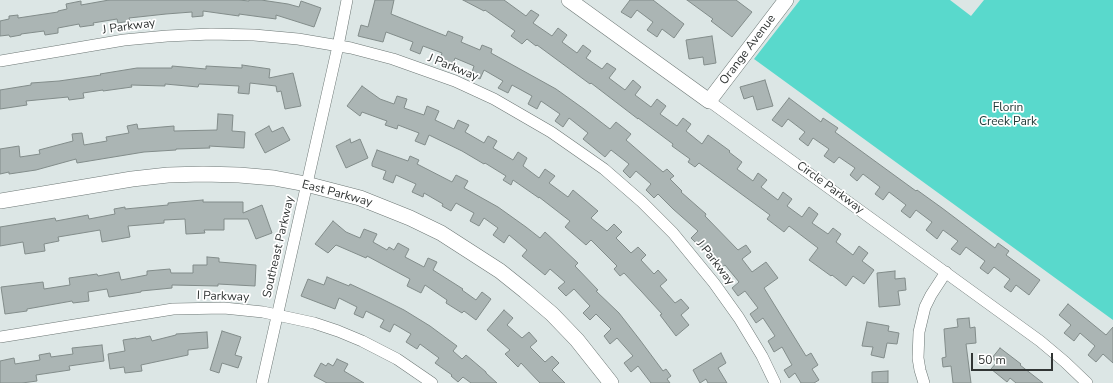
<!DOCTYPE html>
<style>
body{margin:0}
#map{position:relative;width:1113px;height:383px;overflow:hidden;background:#dce6e5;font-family:"Nunito Sans",sans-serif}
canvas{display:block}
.scale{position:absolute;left:971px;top:353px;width:82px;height:18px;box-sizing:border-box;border:2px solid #313534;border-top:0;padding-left:5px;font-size:12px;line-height:14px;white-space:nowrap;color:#313534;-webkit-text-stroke:3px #fff;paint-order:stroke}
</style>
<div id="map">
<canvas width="1113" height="383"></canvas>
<div class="scale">50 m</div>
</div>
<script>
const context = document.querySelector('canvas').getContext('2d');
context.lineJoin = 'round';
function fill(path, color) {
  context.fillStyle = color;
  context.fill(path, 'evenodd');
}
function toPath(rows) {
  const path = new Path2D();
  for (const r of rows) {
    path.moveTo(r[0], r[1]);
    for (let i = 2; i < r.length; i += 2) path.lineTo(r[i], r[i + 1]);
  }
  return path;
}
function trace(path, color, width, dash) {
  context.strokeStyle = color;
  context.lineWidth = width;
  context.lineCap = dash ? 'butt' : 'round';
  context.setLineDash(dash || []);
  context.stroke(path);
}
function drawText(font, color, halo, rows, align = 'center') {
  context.font = font + ' "Nunito Sans",sans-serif';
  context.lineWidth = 3.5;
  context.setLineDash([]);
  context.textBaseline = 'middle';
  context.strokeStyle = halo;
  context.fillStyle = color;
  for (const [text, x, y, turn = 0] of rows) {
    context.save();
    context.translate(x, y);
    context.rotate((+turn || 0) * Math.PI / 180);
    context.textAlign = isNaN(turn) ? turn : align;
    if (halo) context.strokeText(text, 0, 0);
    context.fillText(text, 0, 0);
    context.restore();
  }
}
const green = toPath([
 [800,0,950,0,971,16,984,0,1113,0,1113,320,754,59]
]);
const building = toPath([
 [109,0,239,0,249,1,249,0,261,0,288,4,299,7,301,1,321,8,314,27,276,15,276,19,239,14,239,16,203,11,203,16,192,17,192,12,166,14,129,18,130,21,118,23,117,19,93,23,94,25,80,27,79,24,58,28,58,33,45,35,44,31,21,34,21,35,10,37,9,35,0,36,0,21,9,19,9,16,18,15,18,18,58,12,58,11,67,9,66,4,81,1,81,5,109,0],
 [375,0,394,0,391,14,446,36,448,31,463,37,461,42,480,50,482,45,492,49,491,53,556,89,584,109,610,129,616,122,631,134,626,140,663,172,667,169,674,176,670,179,682,191,681,192,706,214,705,216,738,250,746,245,751,252,742,259,752,272,766,262,778,278,764,288,806,356,811,353,818,365,812,369,819,380,814,383,801,383,795,373,789,378,784,370,792,365,782,347,774,352,768,341,775,336,763,318,756,323,750,314,758,308,745,291,738,296,732,288,739,282,725,265,718,270,712,262,715,260,702,246,700,247,691,238,698,231,673,209,658,194,654,198,646,190,651,184,636,171,630,178,623,171,629,164,611,150,605,157,583,139,588,133,569,118,563,127,555,121,560,114,541,101,537,109,528,104,532,96,512,85,508,93,498,88,503,81,484,70,480,79,471,75,474,66,455,58,452,66,439,61,442,53,423,46,420,54,410,50,413,42,386,32,383,42,358,36,361,25,368,27,375,0],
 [463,0,504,0,526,16,531,10,539,15,533,23,552,36,558,28,567,35,562,42,577,53,583,45,591,51,586,58,602,69,607,63,616,69,609,78,625,90,633,80,641,87,635,95,651,107,657,99,666,106,660,114,677,126,683,118,691,124,686,131,702,144,708,135,730,151,729,152,742,162,737,169,753,181,758,173,767,180,761,187,778,200,783,192,792,199,787,206,802,217,809,207,818,214,812,223,828,234,833,228,841,234,836,242,853,255,859,246,868,253,862,261,874,270,864,284,853,276,846,286,832,275,831,276,809,260,818,248,789,226,784,232,767,219,770,215,699,163,695,167,688,162,690,159,672,146,673,144,638,118,638,119,591,83,590,84,537,45,536,46,527,39,522,44,511,36,515,31,485,10,484,11,463,0],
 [630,0,653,0,684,24,674,38,662,29,657,37,647,30,653,22,637,10,631,18,621,12,630,0],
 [687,0,736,0,752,12,732,37,711,21,713,19,687,0],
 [712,36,716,63,704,65,703,57,689,59,686,40,712,36],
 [242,65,270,69,269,78,293,73,301,106,285,109,281,91,277,92,276,86,250,83,249,94,238,93,239,86,199,84,198,87,165,84,165,86,131,85,132,87,103,91,103,90,83,93,84,98,69,100,68,97,26,101,27,105,0,109,0,90,31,85,31,83,59,81,101,75,100,74,137,68,172,68,172,66,206,69,206,66,242,68,242,65],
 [765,80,773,106,757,110,753,96,744,99,740,87,765,80],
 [362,86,380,99,394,104,397,96,407,99,404,108,424,115,427,106,439,111,435,120,454,129,458,120,469,125,465,132,484,143,488,136,497,141,493,148,513,160,518,152,527,158,523,166,539,178,545,169,555,176,549,183,568,197,573,190,598,211,591,218,607,231,614,224,622,232,616,238,631,253,638,247,646,255,641,260,654,274,658,270,667,280,660,286,675,303,681,299,689,308,681,315,689,325,676,336,660,315,662,314,641,291,624,273,620,276,614,269,617,266,591,240,586,245,565,227,570,221,539,197,539,198,513,180,511,185,503,180,506,176,485,163,484,164,462,151,429,135,425,145,415,141,419,133,398,125,397,129,385,125,387,121,362,112,360,116,347,106,362,86],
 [789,98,821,122,823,118,838,128,835,132,916,191,917,190,942,208,995,248,998,243,1009,251,1006,255,1040,280,1029,295,1016,285,1011,292,1004,287,1010,279,994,267,988,274,980,268,985,261,966,247,960,255,951,249,958,241,943,230,937,239,926,230,932,222,916,210,910,218,901,211,906,205,889,192,883,200,875,194,880,187,863,174,857,181,850,175,855,168,839,157,834,163,824,156,829,149,813,138,808,146,799,139,805,132,788,119,782,127,772,120,789,98],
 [218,114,233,115,232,131,245,132,244,148,209,146,210,148,176,149,176,150,144,152,77,163,76,159,36,170,9,174,9,172,0,174,0,149,19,146,20,157,40,154,39,150,73,141,72,134,82,133,84,145,107,141,106,137,129,133,127,126,137,124,138,129,174,126,174,131,217,130,218,114],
 [269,126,272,132,283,127,290,140,265,153,255,134,269,126],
 [350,139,351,143,360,139,368,158,346,168,336,146,350,139],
 [377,150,408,161,410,156,419,160,417,164,452,182,456,175,468,181,464,188,498,207,526,227,540,238,545,232,578,263,575,266,598,290,596,291,619,313,640,340,663,371,666,369,671,376,667,379,670,383,651,383,638,366,631,372,624,363,633,356,617,338,610,344,604,336,611,329,596,314,590,320,583,313,590,306,574,289,566,296,558,288,565,282,550,269,545,275,522,256,527,250,509,235,504,243,493,235,498,228,484,218,479,226,470,221,474,213,456,203,451,211,442,206,443,204,424,193,423,197,412,192,416,184,396,175,393,183,383,179,386,171,372,166,372,163,377,150],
 [203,200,203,202,243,202,243,213,262,205,272,233,256,239,248,219,224,219,224,230,204,230,205,233,186,234,185,219,164,220,164,223,128,226,130,237,102,242,100,230,58,237,59,241,44,244,45,251,25,254,23,242,0,246,0,227,55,218,56,221,88,215,89,219,115,214,114,209,125,207,125,209,168,205,168,203,203,200],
 [333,221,346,232,360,238,364,229,377,234,373,242,387,250,389,247,394,250,398,243,409,249,405,257,424,267,428,258,437,262,433,270,463,289,462,290,476,300,482,292,491,299,476,320,464,311,462,313,446,303,447,300,425,285,421,293,407,286,410,279,367,256,366,258,336,245,328,253,315,244,333,221],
 [207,257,219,258,219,262,256,265,255,286,218,284,218,286,172,285,172,288,141,291,141,292,109,297,107,289,88,292,89,301,73,303,72,301,27,309,27,311,5,314,1,287,43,282,44,289,70,285,69,278,97,274,98,276,119,272,121,280,147,275,147,271,170,269,171,273,193,273,193,265,207,265,207,257],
 [895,271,895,279,905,278,906,290,898,291,900,305,879,307,877,273,895,271],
 [327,277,349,286,350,284,380,298,404,310,430,326,457,346,453,351,462,359,466,355,486,372,486,373,497,383,471,383,463,377,458,382,451,376,452,375,435,363,439,358,420,344,417,349,406,342,411,334,394,324,390,332,380,327,384,320,366,311,363,318,354,314,357,307,339,298,335,309,301,296,308,279,324,285,327,277],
 [1068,304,1106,335,1113,327,1113,363,1103,354,1096,362,1088,355,1095,346,1080,333,1074,341,1064,333,1071,325,1059,315,1068,304],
 [504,310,513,318,507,325,522,338,529,332,537,341,530,347,545,362,552,356,559,363,552,370,565,383,540,383,521,363,518,367,505,354,510,350,487,330,504,310],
 [969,318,970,328,975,327,976,343,966,344,971,383,953,383,951,366,943,367,942,358,946,357,944,329,958,327,957,319,969,318],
 [867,322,889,326,888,331,899,333,897,344,887,343,884,358,871,355,873,347,862,346,867,322],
 [222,331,241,337,235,355,242,357,238,368,222,363,219,373,210,370,222,331],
 [207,332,208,348,188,350,188,355,141,365,142,371,125,373,124,367,110,369,108,354,125,351,123,340,136,338,136,339,150,336,152,341,176,335,176,334,207,332],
 [102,345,104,361,69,366,70,370,36,375,37,381,22,383,0,383,0,361,14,358,15,364,40,360,39,355,50,353,51,357,73,354,72,348,102,345],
 [1000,348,1021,364,1020,365,1043,383,1016,383,1010,378,1007,382,991,369,997,362,992,358,1000,348],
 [721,353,726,363,718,368,727,383,708,383,706,379,700,383,693,370,721,353],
 [337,359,348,364,344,371,364,383,327,383,314,376,321,363,326,366,328,363,333,366,337,359],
 [888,371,888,383,872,383,872,372,888,371]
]);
const street = toPath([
 [0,61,124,40,167,36,211,34,254,35,298,39,351,48,393,59,455,81,494,99,551,132,604,169,642,202,673,233,714,283,739,318,762,356,775,383],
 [709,101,1040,341,1065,362,1087,383],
 [0,337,173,309,224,308,263,312,314,323,338,331,362,341,397,359,432,383],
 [262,383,338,46,347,0],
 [924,383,920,370,918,358,919,332,925,307,931,295,946,272]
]);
const secondary = toPath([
 [569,0,709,101,786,0],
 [0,201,132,179,168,175,203,174,239,175,274,178,306,184,360,198,410,218,441,233,500,271,525,291,552,314,577,340,611,383]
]);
const streetNames = [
 ["J Parkway",129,27,-8],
 ["Orange Avenue",748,50,-53],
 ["J Parkway",453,68,22],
 ["Circle Parkway",830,188,36],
 ["East Parkway",337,194,15],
 ["Southeast Parkway",279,247,-77],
 ["J Parkway",715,263,52],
 ["I Parkway",223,297,2]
];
const parkNames = [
 ["Florin",1008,108],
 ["Creek Park",1008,122]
];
fill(green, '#59d9cc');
fill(building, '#abb5b4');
trace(building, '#828c8a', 1);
trace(street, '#6d7775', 12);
trace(secondary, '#6d7775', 16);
trace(street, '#fff', 11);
trace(secondary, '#fff', 15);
drawText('12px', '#313534', '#fff', streetNames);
drawText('12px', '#213a37', '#fff', parkNames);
</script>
